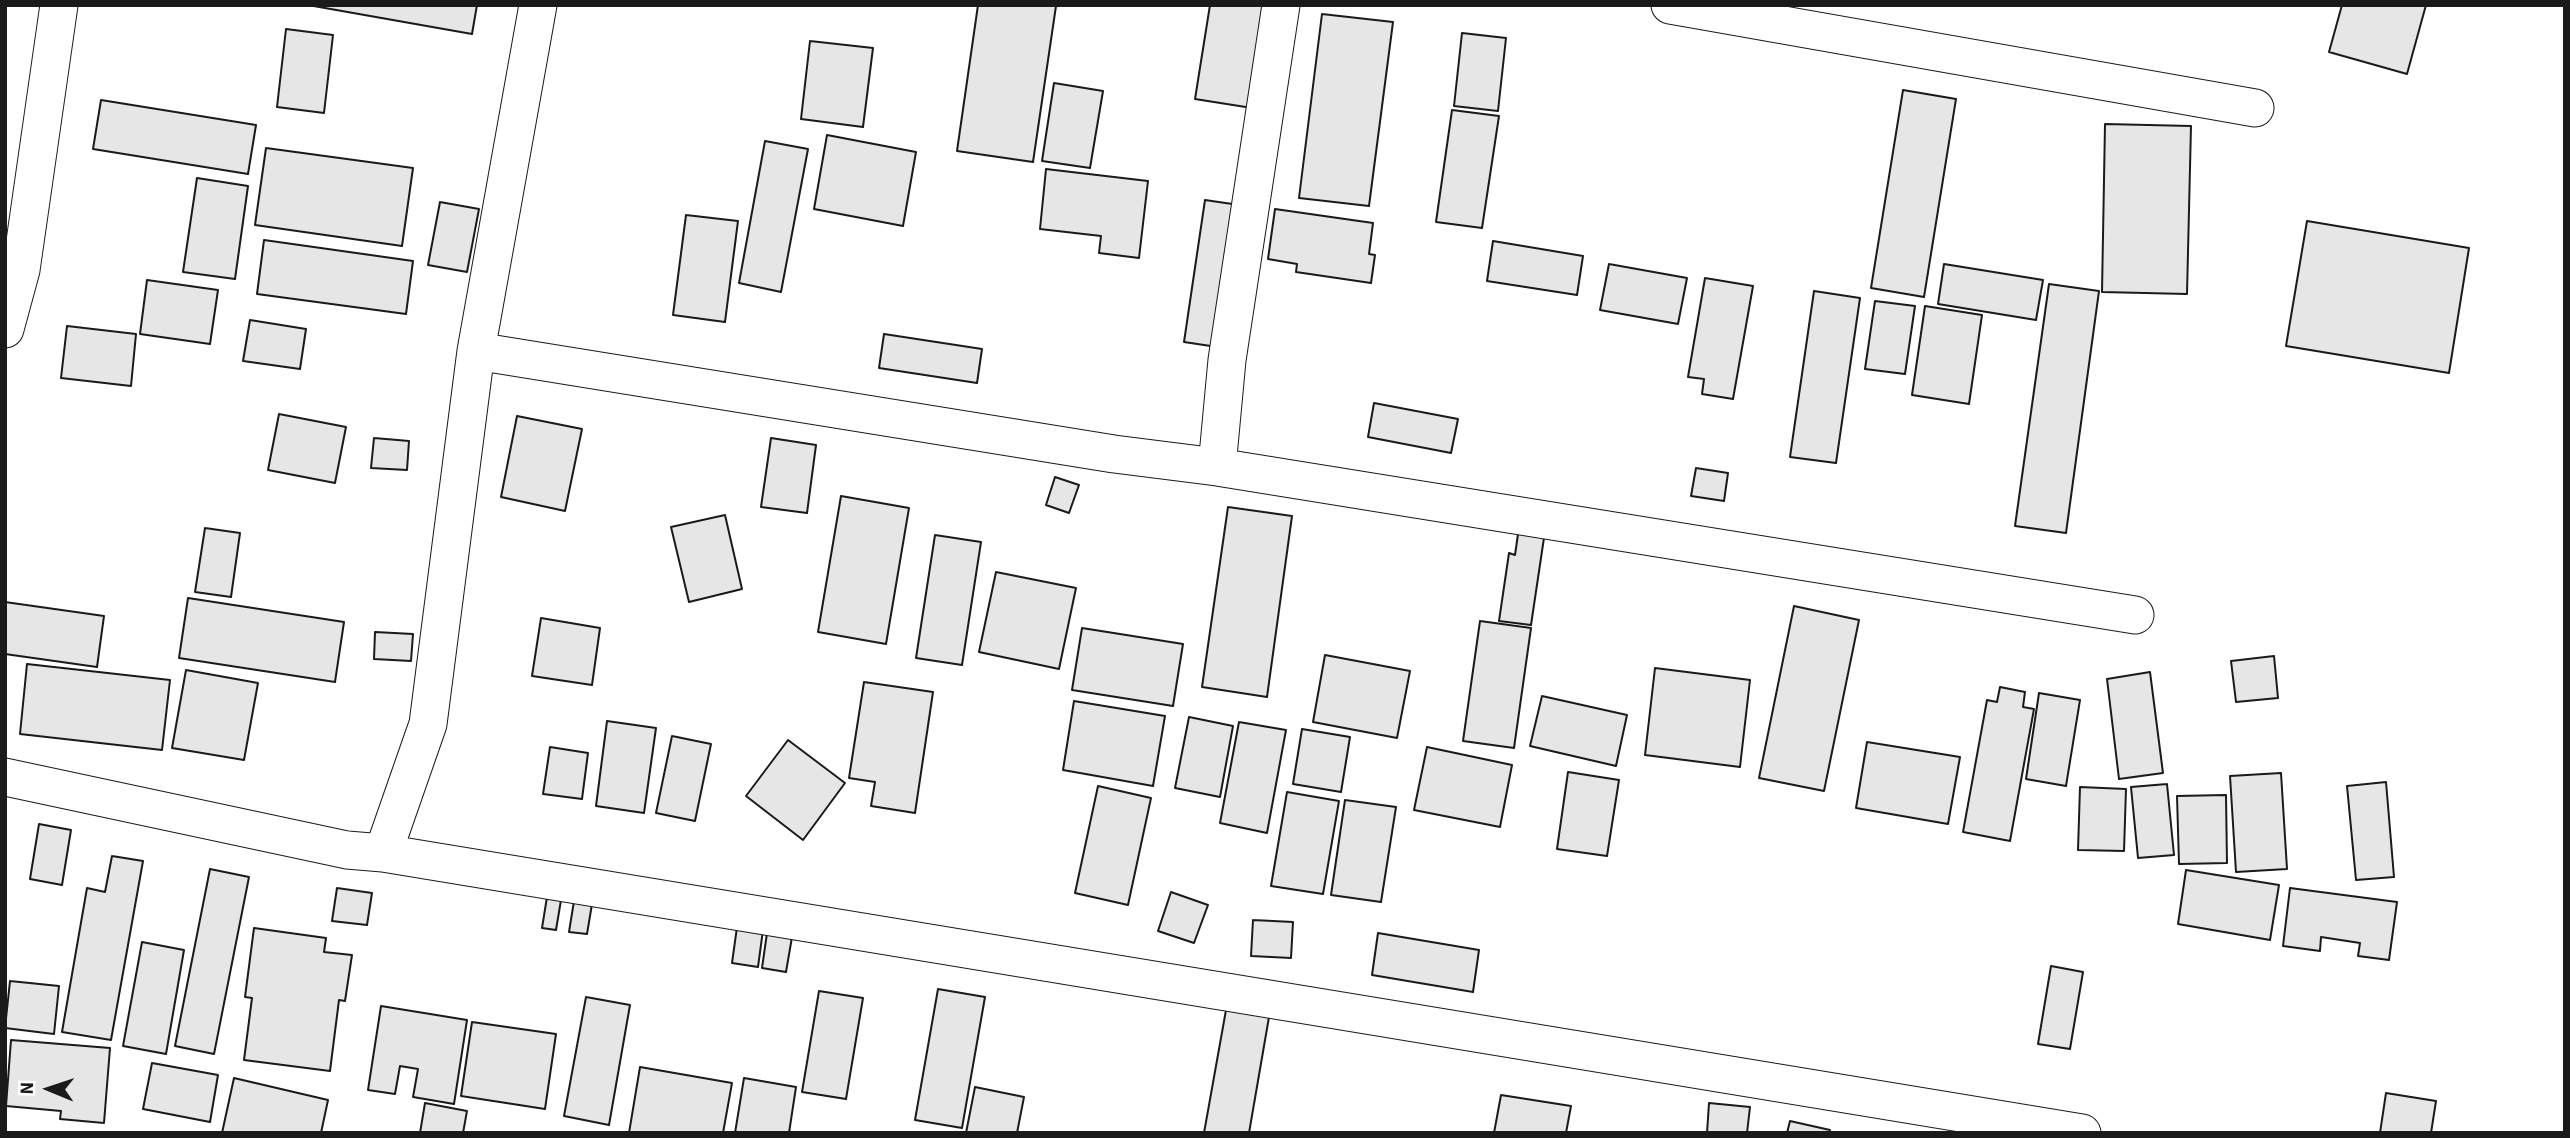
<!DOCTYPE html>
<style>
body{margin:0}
#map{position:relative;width:2570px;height:1138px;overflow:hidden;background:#fff;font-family:"Source Sans 3",sans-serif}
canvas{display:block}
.frame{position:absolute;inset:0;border:7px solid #1a1a1a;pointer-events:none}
.north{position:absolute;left:14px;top:1054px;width:70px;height:70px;-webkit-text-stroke:5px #fff;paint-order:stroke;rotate:272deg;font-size:19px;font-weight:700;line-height:28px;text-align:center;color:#1a1a1a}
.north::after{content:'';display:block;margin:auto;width:24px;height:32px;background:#1a1a1a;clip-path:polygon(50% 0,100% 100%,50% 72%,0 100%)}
</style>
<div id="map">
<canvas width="2570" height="1138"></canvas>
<div class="frame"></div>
<div class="north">N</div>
</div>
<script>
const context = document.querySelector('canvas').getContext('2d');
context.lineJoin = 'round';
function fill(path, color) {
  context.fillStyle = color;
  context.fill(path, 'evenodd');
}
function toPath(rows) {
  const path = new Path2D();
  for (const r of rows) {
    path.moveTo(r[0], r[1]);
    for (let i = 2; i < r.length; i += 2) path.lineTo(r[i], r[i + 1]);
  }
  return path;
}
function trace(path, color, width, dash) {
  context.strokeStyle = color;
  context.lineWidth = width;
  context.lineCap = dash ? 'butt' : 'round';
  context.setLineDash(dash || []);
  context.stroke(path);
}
const building = toPath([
 [308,5,477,5,472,34,308,5],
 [978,5,1056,6,1033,162,957,151,978,5],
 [1210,5,1269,5,1252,108,1195,99,1210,5],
 [2342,5,2426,5,2407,74,2329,52,2342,5],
 [1322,14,1393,22,1369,206,1299,198,1322,14],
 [286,29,333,35,324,113,277,107,286,29],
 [1462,33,1506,38,1498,111,1454,106,1462,33],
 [810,41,873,48,863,127,801,119,810,41],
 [1054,83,1103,91,1090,168,1042,161,1054,83],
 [1903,90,1956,99,1924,297,1871,288,1903,90],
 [101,100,256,125,248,174,93,149,101,100],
 [1452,110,1499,116,1482,228,1436,222,1452,110],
 [2105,124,2191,126,2187,294,2102,292,2105,124],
 [827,135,916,152,903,226,814,209,827,135],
 [765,141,808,149,781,292,739,283,765,141],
 [266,148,413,168,402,246,255,225,266,148],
 [1046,169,1148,181,1139,258,1099,253,1101,236,1040,229,1046,169],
 [197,178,248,186,235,279,183,272,197,178],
 [1205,200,1246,206,1224,348,1184,342,1205,200],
 [440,202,479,209,467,272,428,265,440,202],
 [1275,209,1373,223,1369,254,1375,255,1371,283,1296,272,1297,264,1268,259,1275,209],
 [686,215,738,221,725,322,673,315,686,215],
 [2307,221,2469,248,2449,373,2286,346,2307,221],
 [264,240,413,261,406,314,257,294,264,240],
 [1493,241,1583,256,1577,295,1487,281,1493,241],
 [1609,264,1687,278,1678,324,1600,310,1609,264],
 [1944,264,2043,280,2036,320,1938,304,1944,264],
 [1705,278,1753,286,1733,399,1702,394,1704,379,1688,377,1705,278],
 [147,280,218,290,210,344,140,334,147,280],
 [2049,284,2099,291,2066,533,2015,526,2049,284],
 [1814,291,1860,298,1836,463,1790,457,1814,291],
 [1875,301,1915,306,1905,374,1865,369,1875,301],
 [1925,306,1982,315,1969,404,1912,395,1925,306],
 [250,320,306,329,300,369,243,361,250,320],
 [67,326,136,334,131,386,61,378,67,326],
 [884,334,982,349,977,383,879,368,884,334],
 [1374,403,1458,419,1451,453,1368,437,1374,403],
 [279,414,346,427,335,483,268,470,279,414],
 [517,416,582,429,565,511,501,497,517,416],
 [374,438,409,441,407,470,371,468,374,438],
 [771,438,816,445,807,513,761,507,771,438],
 [1696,468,1728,473,1724,501,1691,496,1696,468],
 [1055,477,1079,485,1069,513,1046,505,1055,477],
 [841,496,909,508,886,644,818,632,841,496],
 [1228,507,1292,516,1267,697,1202,687,1228,507],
 [725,515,742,589,689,602,671,527,725,515],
 [1519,527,1545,531,1531,625,1499,621,1509,553,1515,555,1519,527],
 [205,528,240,533,231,597,195,592,205,528],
 [935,535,981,542,962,665,916,658,935,535],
 [996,572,1076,588,1059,669,979,652,996,572],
 [188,598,344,622,335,682,179,658,188,598],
 [5,602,104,616,97,667,5,654,5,602],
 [1794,606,1859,620,1824,791,1759,778,1794,606],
 [541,618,600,628,592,685,532,676,541,618],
 [1480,621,1531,628,1514,748,1463,741,1480,621],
 [1082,628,1183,644,1173,706,1072,690,1082,628],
 [375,632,413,634,411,661,374,659,375,632],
 [1325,655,1410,671,1397,738,1313,722,1325,655],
 [2274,656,2278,698,2236,702,2231,661,2274,656],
 [27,664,170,680,162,750,20,734,27,664],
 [1655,668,1750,680,1740,767,1645,755,1655,668],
 [186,670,258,683,244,760,172,748,186,670],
 [2150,672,2163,773,2119,779,2107,679,2150,672],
 [864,682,933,692,915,813,871,806,875,782,849,778,864,682],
 [2000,687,2025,692,2023,707,2034,709,2010,841,1963,832,1987,700,1997,702,2000,687],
 [2039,693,2080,700,2066,786,2026,779,2039,693],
 [1542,696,1627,715,1616,766,1530,746,1542,696],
 [1074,701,1165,716,1153,786,1063,770,1074,701],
 [1189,717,1233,726,1220,797,1175,788,1189,717],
 [607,721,656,728,644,813,596,806,607,721],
 [1239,722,1286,730,1267,833,1220,823,1239,722],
 [1302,729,1350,737,1341,792,1293,784,1302,729],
 [672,736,711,744,695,821,656,813,672,736],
 [788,740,845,783,803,840,746,796,788,740],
 [1867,742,1960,757,1948,824,1856,808,1867,742],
 [550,747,588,753,582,799,543,794,550,747],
 [1427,747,1512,765,1500,827,1414,810,1427,747],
 [1568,772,1619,780,1607,856,1557,849,1568,772],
 [2281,773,2287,869,2236,872,2230,776,2281,773],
 [2386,782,2394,877,2356,880,2347,786,2386,782],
 [2167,784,2174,855,2138,858,2131,787,2167,784],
 [1098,786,1151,798,1128,905,1075,893,1098,786],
 [2080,787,2126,789,2124,851,2078,850,2080,787],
 [1287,792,1339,801,1323,894,1271,886,1287,792],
 [2226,795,2227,863,2179,864,2177,796,2226,795],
 [1345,800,1396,807,1381,902,1331,895,1345,800],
 [39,824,71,830,62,885,30,879,39,824],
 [112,856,143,861,111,1040,62,1032,87,888,105,892,112,856],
 [210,869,249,877,214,1054,175,1046,210,869],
 [2186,870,2279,885,2270,940,2178,924,2186,870],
 [337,888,372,893,367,925,332,921,337,888],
 [2290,888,2397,902,2389,960,2358,956,2360,943,2321,937,2320,951,2283,946,2290,888],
 [1171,892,1208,905,1194,943,1158,931,1171,892],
 [547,897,561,900,556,930,542,928,547,897],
 [574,901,592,904,587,934,569,932,574,901],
 [1253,920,1293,922,1291,958,1251,956,1253,920],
 [737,927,763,930,758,967,732,963,737,927],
 [254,928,326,938,324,952,352,955,345,1001,339,1000,330,1071,244,1060,252,998,245,997,254,928],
 [767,933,792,937,786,972,762,968,767,933],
 [1378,933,1479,950,1473,992,1372,975,1378,933],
 [142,942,184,950,166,1054,123,1046,142,942],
 [2051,966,2083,972,2070,1049,2038,1044,2051,966],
 [10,981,59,986,54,1034,5,1028,10,981],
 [938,989,985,997,962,1128,915,1120,938,989],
 [819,991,863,998,846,1099,802,1092,819,991],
 [586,997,630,1005,609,1125,564,1116,586,997],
 [381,1006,467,1020,454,1104,413,1097,418,1069,400,1066,395,1094,368,1090,381,1006],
 [1226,1010,1269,1017,1249,1133,1204,1133,1226,1010],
 [472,1022,556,1034,545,1109,461,1096,472,1022],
 [11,1040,110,1048,104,1123,60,1119,61,1111,6,1106,11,1040],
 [152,1063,218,1075,210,1122,143,1109,152,1063],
 [640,1067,732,1083,723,1133,629,1133,640,1067],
 [234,1078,328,1100,321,1133,222,1133,234,1078],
 [744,1078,796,1087,789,1133,735,1133,744,1078],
 [975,1087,1024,1097,1017,1133,966,1133,975,1087],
 [2386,1093,2436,1101,2431,1133,2380,1133,2386,1093],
 [1501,1095,1571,1106,1566,1133,1494,1133,1501,1095],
 [425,1103,467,1111,463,1133,420,1133,425,1103],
 [1709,1103,1750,1107,1747,1133,1707,1133,1709,1103],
 [1790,1121,1830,1130,1829,1133,1787,1133,1790,1121]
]);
const minor = toPath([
 [1670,5,2255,108],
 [5,329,21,270,59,5],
 [476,351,1114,454,1217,467,1227,360,1281,5],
 [1217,467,2135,615],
 [5,777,347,850,383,853,428,724,476,351,538,5],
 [383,853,2082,1133]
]);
fill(building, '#e6e6e6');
trace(building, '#1a1a1a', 2);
trace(minor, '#1a1a1a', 39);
trace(minor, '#fff', 37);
</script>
